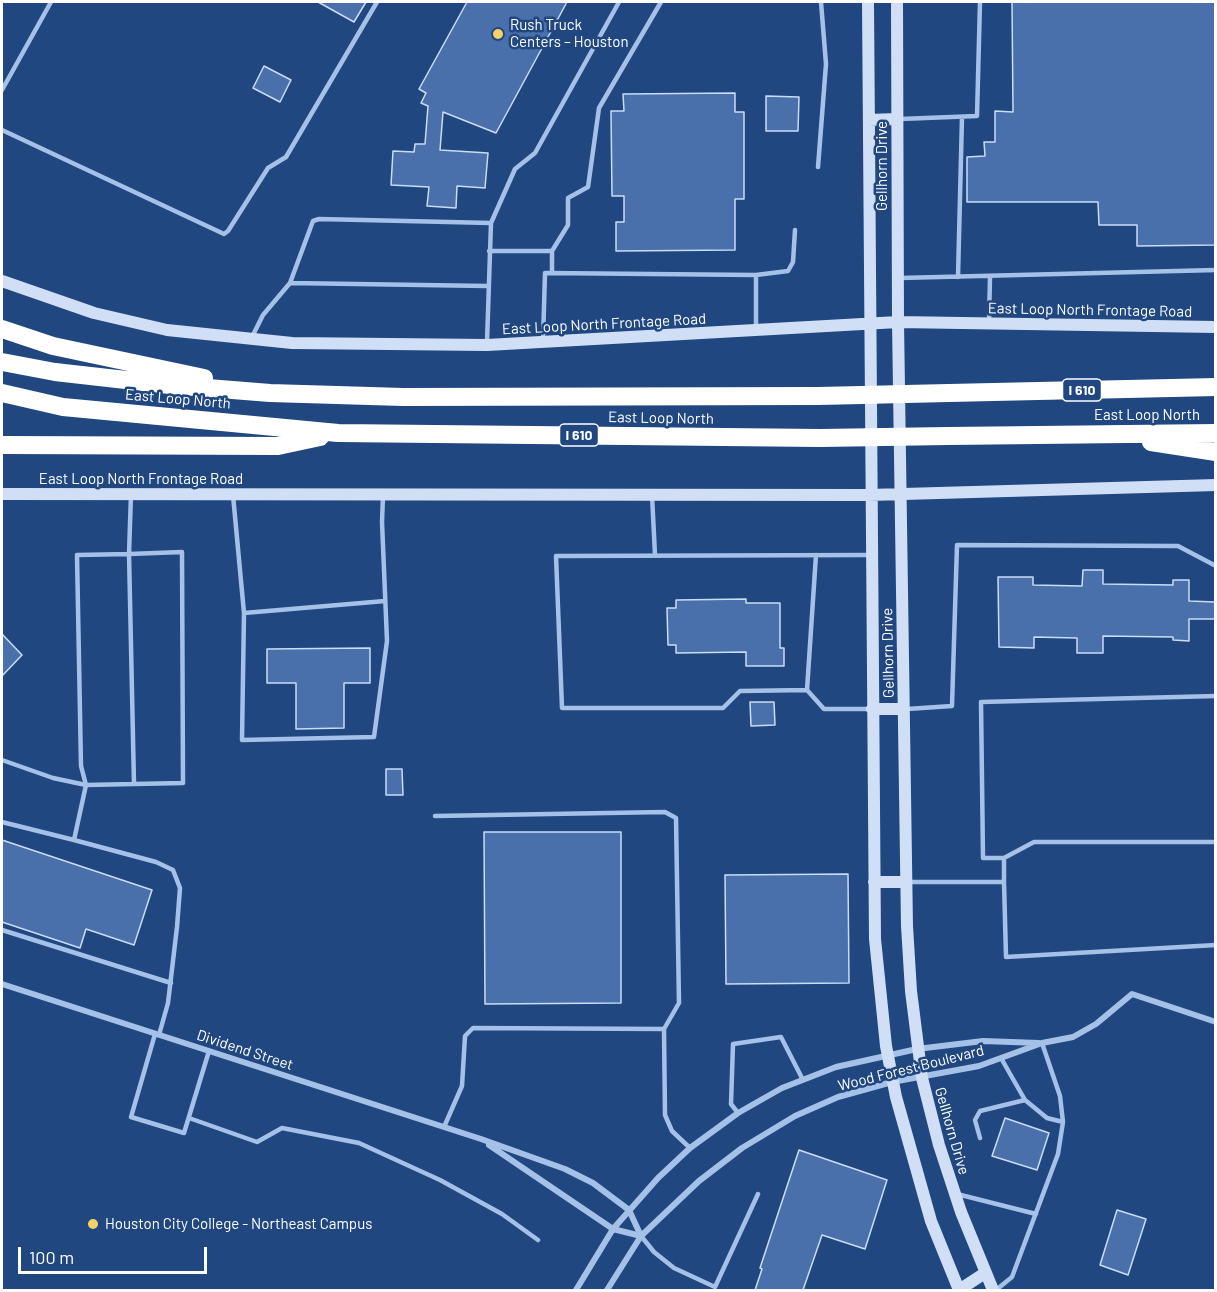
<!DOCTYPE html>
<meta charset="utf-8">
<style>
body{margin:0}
#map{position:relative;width:1217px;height:1292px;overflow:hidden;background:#214780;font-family:Barlow,sans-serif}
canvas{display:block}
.frame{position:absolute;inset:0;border:3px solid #fff;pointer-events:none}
.scale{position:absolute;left:18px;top:1247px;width:189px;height:27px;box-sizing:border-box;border:3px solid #fff;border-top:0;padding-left:8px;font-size:18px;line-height:21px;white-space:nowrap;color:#fff;-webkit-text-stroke:4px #214780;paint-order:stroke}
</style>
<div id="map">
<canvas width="1217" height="1292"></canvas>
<div class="frame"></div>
<div class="scale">100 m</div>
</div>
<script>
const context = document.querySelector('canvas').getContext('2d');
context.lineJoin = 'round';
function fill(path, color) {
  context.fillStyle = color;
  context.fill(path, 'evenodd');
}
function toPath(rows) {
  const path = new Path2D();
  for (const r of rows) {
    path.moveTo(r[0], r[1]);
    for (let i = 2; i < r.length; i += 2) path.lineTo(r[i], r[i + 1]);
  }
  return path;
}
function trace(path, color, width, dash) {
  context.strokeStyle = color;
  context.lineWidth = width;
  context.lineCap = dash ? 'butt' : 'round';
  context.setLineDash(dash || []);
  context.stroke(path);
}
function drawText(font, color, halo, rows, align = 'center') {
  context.font = font + ' Barlow,sans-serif';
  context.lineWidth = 5;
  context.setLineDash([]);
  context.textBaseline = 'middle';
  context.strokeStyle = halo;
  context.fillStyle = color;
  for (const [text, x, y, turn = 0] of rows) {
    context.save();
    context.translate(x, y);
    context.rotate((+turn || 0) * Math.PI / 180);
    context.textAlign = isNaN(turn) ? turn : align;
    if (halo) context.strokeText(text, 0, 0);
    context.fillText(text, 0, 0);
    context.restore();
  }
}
const building = toPath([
 [318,2,366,2,354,22,318,2],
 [467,2,567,2,496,133,443,112,440,150,488,153,485,188,457,186,456,208,427,206,429,187,391,185,393,151,414,152,415,144,425,144,428,106,421,103,426,93,419,89,467,2],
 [1012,2,1215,2,1215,245,1137,246,1137,225,1099,225,1098,202,967,202,967,157,985,156,984,142,995,142,995,111,1013,112,1012,2],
 [264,66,291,80,280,102,253,88,264,66],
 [735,93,735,112,744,112,744,199,735,199,735,250,616,251,616,222,624,222,624,196,612,196,611,111,624,111,623,94,735,93],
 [766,96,799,97,798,131,766,131,766,96],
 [1083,570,1103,570,1103,584,1173,585,1173,580,1189,580,1189,601,1215,602,1215,619,1189,619,1189,641,1173,640,1173,637,1103,636,1103,653,1077,653,1077,638,1034,637,1034,648,999,647,998,577,1033,577,1033,585,1082,586,1083,570],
 [746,599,746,603,780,603,780,648,784,648,784,666,746,666,746,652,676,653,676,645,668,645,667,608,676,608,676,600,746,599],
 [2,634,22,655,2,676,2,634],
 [370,648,370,683,344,683,344,728,296,729,296,683,267,683,267,649,370,648],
 [750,702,774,702,775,725,751,726,750,702],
 [386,769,402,769,403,795,386,795,386,769],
 [484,832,621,832,621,1003,485,1004,484,832],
 [2,840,152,890,134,945,86,929,80,948,2,922,2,840],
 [848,874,849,983,726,984,725,875,848,874],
 [1005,1118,1049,1133,1037,1170,992,1156,1005,1118],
 [799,1150,887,1180,865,1249,822,1235,803,1290,755,1290,762,1269,760,1268,799,1150],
 [1117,1210,1146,1219,1128,1275,1100,1265,1117,1210]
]);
const lane = toPath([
 [2,90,51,2],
 [900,119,977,116,980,2],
 [2,130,224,234,228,231,268,168,286,157,377,2],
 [818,167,826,64,821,2],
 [489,251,552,251,552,273],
 [552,251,568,225,568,198,588,187,599,108,661,2],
 [756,275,788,271,793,262,795,230],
 [958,277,962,117],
 [900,278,1216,270],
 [290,283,313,221,319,219,491,223],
 [989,321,990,277],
 [252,337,263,315,290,283,487,286],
 [543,341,545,273,756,275,756,329],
 [487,342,491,223,515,169,535,153,619,2],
 [131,494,129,554,182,552,183,783,134,784,86,785,81,766,77,555,129,554,134,784],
 [233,495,244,613,242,740,374,737,387,641,382,522,383,495],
 [652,495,655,555],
 [870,555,556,556,562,708,723,708,740,691,807,690,824,709,871,709],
 [244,613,385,601],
 [807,690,816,555],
 [907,709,952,706,957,545,1178,546,1216,566],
 [2,760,53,778,86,785,74,840,156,862,173,870,180,888,177,927,168,1003,159,1035],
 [435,816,665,812,676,818,679,1003,664,1029],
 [2,822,74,840],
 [1004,858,1034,842,1216,842],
 [909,882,1004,882,1006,957,1216,945],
 [1004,882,1004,858,983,858,981,702,1216,696],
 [2,930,171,983],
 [155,1034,131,1117,184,1133,209,1051],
 [1001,1058,1025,1100,1047,1118,1063,1122],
 [738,1113,731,1104,733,1044,781,1037,803,1080],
 [189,1118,257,1142,282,1128,359,1143,440,1180,502,1214,538,1240],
 [444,1127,462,1086,465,1036,473,1028,664,1029,665,1115,672,1131,690,1148],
 [980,1138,975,1120,980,1111,1025,1100],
 [957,1194,1036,1214],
 [641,1236,654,1252,674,1268,715,1287,758,1194],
 [996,1290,1012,1277,1058,1154,1063,1122,1060,1096,1042,1043]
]);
const street = toPath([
 [2,984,481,1139,565,1169,593,1183,629,1210,641,1236],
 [489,1145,613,1229,641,1236],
 [576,1290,613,1229,658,1178,690,1148,738,1113,782,1088,836,1067,917,1049,983,1041,1039,1043],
 [607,1290,641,1236,699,1181,742,1148,795,1116,838,1097,892,1082,979,1066,1042,1043,1073,1037,1096,1024,1132,994,1216,1022]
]);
const secondary = toPath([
 [868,2,875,939,886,1046,896,1097,931,1221,959,1290],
 [897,2,898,322,907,926,911,991,922,1078,939,1145,961,1212,993,1290],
 [869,120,897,119],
 [2,281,94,313,167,330,292,343,487,345,898,322,1216,327],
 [2,494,869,495,1216,485],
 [872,709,904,709],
 [874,882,906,882],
 [959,1290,985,1273]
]);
const highway = toPath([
 [2,329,53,346,204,378],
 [2,362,55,372,170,385,270,393,403,397,818,396],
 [2,393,63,407,338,433,820,438],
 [949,393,1216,387],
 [948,436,1216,433],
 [1151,442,1216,452],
 [2,445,278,446,320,437]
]);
const highwayBridge = toPath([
 [818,396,949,393],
 [820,438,948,436]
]);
const markers = [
 [498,34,6,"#f5d167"],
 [93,1224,6,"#f5d167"]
];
const shields = [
 [1082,390,39],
 [579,435,39]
];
const shieldNames = [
 ["I 610",1082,390],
 ["I 610",579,435]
];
const poiNames = [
 ["Rush Truck",510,25],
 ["Centers – Houston",510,42],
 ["Houston City College - Northeast Campus",105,1224]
];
const streetNames = [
 ["Gellhorn Drive",882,166,-90],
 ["East Loop North Frontage Road",1090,310,1],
 ["East Loop North Frontage Road",604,324,-3],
 ["East Loop North",178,399,5],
 ["East Loop North",1147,415],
 ["East Loop North",661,418,1],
 ["East Loop North Frontage Road",141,479],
 ["Gellhorn Drive",888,653,-91],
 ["Dividend Street",245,1050,18],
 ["Wood Forest Boulevard",911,1068,-14],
 ["Gellhorn Drive",952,1131,74]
];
fill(building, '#4970aa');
trace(building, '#cadcf6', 1.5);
trace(lane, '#a6c1e8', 4.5);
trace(street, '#a6c1e8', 6);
trace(secondary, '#d1dff6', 12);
trace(highway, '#fff', 18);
trace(highwayBridge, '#fff', 18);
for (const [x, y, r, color] of markers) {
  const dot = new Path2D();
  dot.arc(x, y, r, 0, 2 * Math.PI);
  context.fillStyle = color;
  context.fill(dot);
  trace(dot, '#214780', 2);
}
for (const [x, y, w] of shields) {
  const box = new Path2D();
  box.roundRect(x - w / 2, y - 11, w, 22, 4.5);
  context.fillStyle = '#214780';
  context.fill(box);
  trace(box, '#fff', 1.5);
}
drawText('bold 14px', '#fff', null, shieldNames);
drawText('15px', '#fff', '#214780', poiNames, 'left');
drawText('15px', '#fff', '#214780', streetNames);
</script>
